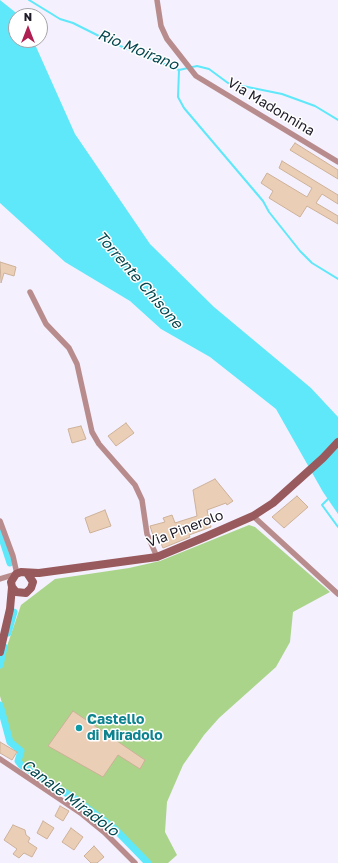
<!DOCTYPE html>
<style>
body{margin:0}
#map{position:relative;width:338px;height:863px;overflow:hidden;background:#f4f0fd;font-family:"Golos Text",sans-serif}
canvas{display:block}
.north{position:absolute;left:8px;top:8px;width:40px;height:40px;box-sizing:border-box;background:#fff;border:1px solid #a5a3a8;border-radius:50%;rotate:0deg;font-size:11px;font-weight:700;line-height:16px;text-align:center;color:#1e1a26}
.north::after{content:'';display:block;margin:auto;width:14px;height:18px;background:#af1f51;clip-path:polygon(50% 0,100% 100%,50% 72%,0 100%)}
</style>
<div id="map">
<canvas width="338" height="863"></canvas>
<div class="north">N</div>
</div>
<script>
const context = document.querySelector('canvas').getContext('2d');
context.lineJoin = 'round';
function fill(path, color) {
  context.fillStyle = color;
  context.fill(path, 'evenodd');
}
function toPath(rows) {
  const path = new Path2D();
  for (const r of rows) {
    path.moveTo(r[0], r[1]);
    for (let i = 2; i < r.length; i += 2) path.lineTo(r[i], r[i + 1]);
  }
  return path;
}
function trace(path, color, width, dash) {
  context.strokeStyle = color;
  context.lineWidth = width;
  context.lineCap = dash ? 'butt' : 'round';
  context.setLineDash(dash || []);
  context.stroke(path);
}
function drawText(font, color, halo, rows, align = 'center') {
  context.font = font + ' "Golos Text",sans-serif';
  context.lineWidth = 3;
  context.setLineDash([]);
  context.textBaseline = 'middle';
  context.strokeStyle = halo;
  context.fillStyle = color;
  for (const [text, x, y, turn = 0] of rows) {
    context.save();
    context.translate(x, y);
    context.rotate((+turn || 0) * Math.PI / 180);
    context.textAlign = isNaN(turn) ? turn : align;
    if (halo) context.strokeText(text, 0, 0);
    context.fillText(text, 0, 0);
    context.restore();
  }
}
const green = toPath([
 [249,525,255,527,330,592,293,612,290,642,276,667,219,718,204,735,183,765,167,802,165,832,177,855,168,863,146,863,111,828,20,762,10,733,0,696,0,669,6,649,21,605,55,579,129,568,160,561]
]);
const water = toPath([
 [0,0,20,16,16,16,16,40,33,40,75,134,150,244,214,307,311,388,338,417,338,514,323,492,276,409,210,357,161,329,130,301,65,262,0,203]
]);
const stream = toPath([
 [29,0,60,19,73,23,113,43,179,70,197,66,209,69,228,83,282,94,315,106,338,120],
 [179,70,178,97,184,108,263,201,269,212,300,251,312,263,338,279],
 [328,499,322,505,338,527]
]);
const canal = toPath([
 [0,532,10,563],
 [8,633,14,612],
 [0,665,4,647],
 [0,705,10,742,21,751,18,761,21,765,74,798,115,829,148,863]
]);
const building = toPath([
 [295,143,338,170,338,179,290,150,295,143],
 [282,161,338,195,338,204,322,194,316,203,338,216,338,224,307,206,300,217,269,198,273,191,261,183,267,173,307,197,312,188,279,168,282,161],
 [0,262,16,267,14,276,4,273,1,283,0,262],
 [126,423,134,433,116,446,108,436,126,423],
 [81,426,86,439,72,443,68,429,81,426],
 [215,479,233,501,227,505,226,503,207,510,211,527,189,535,190,537,163,548,158,537,154,538,150,526,165,522,163,518,172,515,175,523,197,516,193,490,215,479],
 [297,496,308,507,284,528,272,517,297,496],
 [105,510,111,526,90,533,85,518,105,510],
 [73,711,145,760,140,769,118,755,103,777,48,746,73,711],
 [0,742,17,752,12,760,0,753,0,742],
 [60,806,69,811,63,821,55,816,60,806],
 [43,821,54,828,47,839,37,833,43,821],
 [13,825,25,830,26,835,30,838,28,842,37,848,32,857,24,853,19,858,13,854,17,849,4,840,13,825],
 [71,828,83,837,74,850,62,842,71,828],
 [94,846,104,857,97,863,91,863,84,856,94,846]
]);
const street = toPath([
 [157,0,161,26,167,39,196,76,338,162],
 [30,292,46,324,69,348,77,364,92,432,99,444,135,485,142,500,147,534,157,557],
 [253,516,338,594],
 [0,521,13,556,17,574],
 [0,579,16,574],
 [0,759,82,814,104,832,135,863]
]);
const secondary = toPath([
 [27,573,33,582,31,588,26,593,16,592,12,587,11,582,16,574,21,572,39,573,157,557,205,537,253,516,273,503,323,458,338,442],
 [0,652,10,609,12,587]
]);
const markers = [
 [79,728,4,"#0f9aa8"]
];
const streetNames = [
 ["Via Madonnina",271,107,31],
 ["Via Pinerolo",185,529,-21]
];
const cultureNames = [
 ["Castello",87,720],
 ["di Miradolo",87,736]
];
const waterNames = [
 ["Rio Moirano",138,50,22],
 ["Torrente Chisone",139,280,49],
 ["Canale Miradolo",70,798,37]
];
fill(green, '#aad48a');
fill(water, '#5ee8f9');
trace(stream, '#5ee8f9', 2);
trace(canal, '#5ee8f9', 7);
fill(building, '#ebceb6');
trace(building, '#cdb199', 1);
trace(street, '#b88c8d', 5.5);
trace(secondary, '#985a5d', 8);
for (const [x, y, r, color] of markers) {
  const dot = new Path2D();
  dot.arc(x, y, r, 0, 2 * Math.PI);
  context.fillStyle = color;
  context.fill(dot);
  trace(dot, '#fff', 1.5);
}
drawText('14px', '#1e1a26', '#fff', streetNames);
drawText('bold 14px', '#0d838f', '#fff', cultureNames, 'left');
drawText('italic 15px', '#05474e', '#fff', waterNames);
</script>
